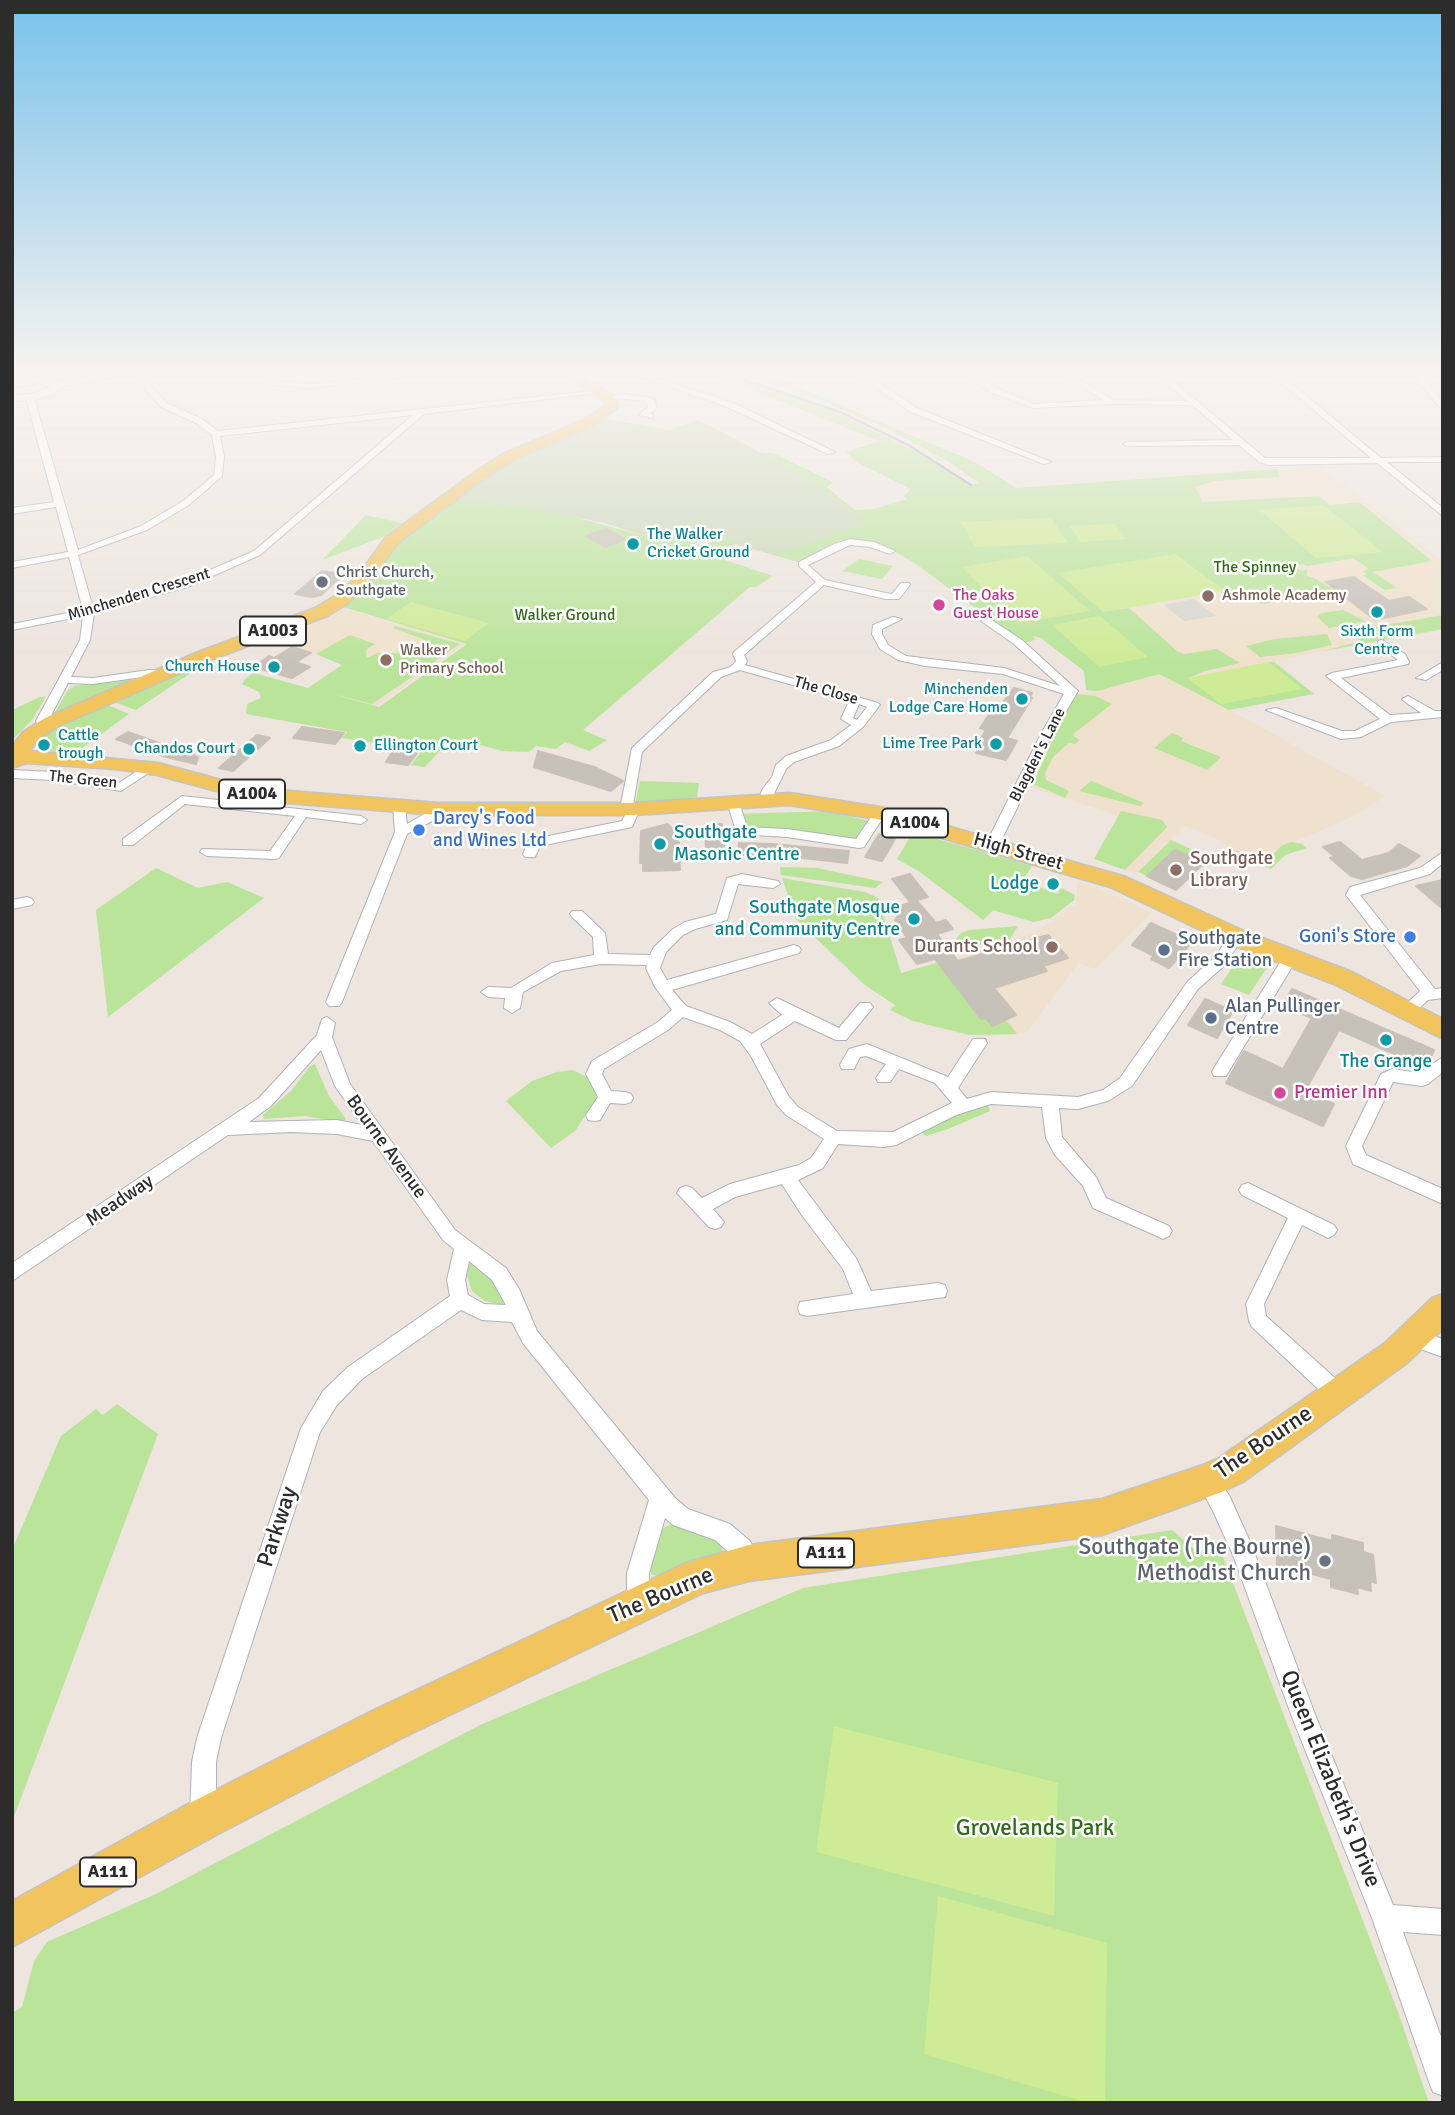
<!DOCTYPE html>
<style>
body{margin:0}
#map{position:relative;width:1455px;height:2115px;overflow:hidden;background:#ede5de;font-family:Signika,sans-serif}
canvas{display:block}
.frame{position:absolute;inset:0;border:14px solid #2c2c2c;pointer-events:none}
</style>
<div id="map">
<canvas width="1455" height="2115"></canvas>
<div class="frame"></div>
</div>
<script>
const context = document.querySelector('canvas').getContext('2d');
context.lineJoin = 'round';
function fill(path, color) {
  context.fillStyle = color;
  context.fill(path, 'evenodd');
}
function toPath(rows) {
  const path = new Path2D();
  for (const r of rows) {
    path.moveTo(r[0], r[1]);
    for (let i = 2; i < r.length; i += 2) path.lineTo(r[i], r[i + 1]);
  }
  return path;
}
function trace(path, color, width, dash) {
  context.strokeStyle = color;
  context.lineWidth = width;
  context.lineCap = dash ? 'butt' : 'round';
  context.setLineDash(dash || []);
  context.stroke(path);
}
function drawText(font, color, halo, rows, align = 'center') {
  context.font = font + ' Signika,sans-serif';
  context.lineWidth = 5;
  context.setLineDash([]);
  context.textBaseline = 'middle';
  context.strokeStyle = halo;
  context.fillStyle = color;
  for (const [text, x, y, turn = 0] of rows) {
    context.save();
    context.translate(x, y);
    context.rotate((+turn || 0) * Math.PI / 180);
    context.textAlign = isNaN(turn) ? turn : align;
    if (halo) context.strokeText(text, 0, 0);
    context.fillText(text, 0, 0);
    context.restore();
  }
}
const education = toPath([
 [1319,465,1443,562,1443,630,1275,661,1314,694,1230,710,1385,796,1354,816,1291,843,1274,865,1242,853,1228,852,1225,842,1185,826,1135,874,1094,859,1119,816,1030,787,1075,694,1092,693,1106,687,1083,677,1086,671,1040,639,1031,636,1016,488],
 [337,607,465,643,376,706,308,687,342,665,274,637,273,634],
 [1078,882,1114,895,1151,913,1095,969,1079,963,1026,1033,982,1037,942,1030,890,1010,895,1005,865,985,1034,933,1076,905]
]);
const green = toPath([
 [701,370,711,370,760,384,835,412,917,452,969,485,979,483,944,459,886,428,807,395,728,370,740,370,779,379,975,462,1016,488,1278,469,1280,477,1215,481,1195,487,1203,502,1319,496,1330,505,1359,502,1432,561,1373,572,1397,588,1384,590,1363,575,1367,574,1362,571,1369,569,1353,558,1308,566,1302,564,1295,567,1302,571,1307,570,1307,576,1316,579,1336,591,1265,604,1235,599,1175,554,1102,612,1129,608,1177,651,1184,654,1217,649,1240,663,1205,671,1188,678,1221,704,1301,688,1268,662,1274,662,1314,694,1229,710,1159,674,1097,691,1086,690,1084,671,1041,638,1033,636,1035,639,1030,642,1021,642,916,564,887,547,870,543,834,545,798,562,735,544,723,549,720,555,722,559,773,576,756,587,750,587,583,730,607,740,589,751,565,742,556,749,536,746,529,752,502,751,481,745,475,749,446,744,425,767,411,765,428,743,400,738,394,746,342,738,347,732,246,714,247,704,261,698,259,692,242,684,246,678,254,673,308,688,342,665,316,654,350,635,375,644,367,649,366,658,378,653,402,653,427,648,423,639,393,628,395,626,460,644,372,704,329,693,379,707,467,644,333,604,385,550,473,484,574,517,634,533,697,543,685,549,702,554,703,547,726,531,757,453,773,453,833,482,827,487,855,510,874,509,907,499,903,497,911,489,858,463,846,452,879,441],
 [366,515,402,523,383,537,322,560],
 [859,559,893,566,882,579,842,571],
 [1343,610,1366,621,1329,628,1317,617,1321,613],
 [1443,615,1443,629,1323,651,1357,642,1361,634,1356,630],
 [1327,634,1332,645,1296,653,1260,657,1246,646,1275,639],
 [191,665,198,668,136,710,111,701],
 [144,675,57,715,55,712,68,690,74,686],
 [1076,694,1095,696,1112,704,1072,735,1080,740,1075,744,1069,743,1053,757,1045,773,1046,780,1069,791,1065,798,1033,784,1060,722],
 [40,697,45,697,44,700,32,720,12,740,12,710],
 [100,706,110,706,129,714,78,751,65,753,41,750,33,744,62,720],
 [1172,733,1183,738,1181,741,1221,757,1207,770,1154,748],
 [640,781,699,783,697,797,635,805],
 [1091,781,1144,803,1140,806,1079,791],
 [828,811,873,822,859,844,742,831,737,814],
 [1121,811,1162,820,1167,827,1125,870,1094,859],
 [913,832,1032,866,1023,880,1057,894,1061,888,1075,895,1074,900,1051,918,1033,922,993,910,983,920,920,872,897,859],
 [1171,840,1209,857,1204,863,1175,850,1147,876,1138,872],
 [1291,842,1302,844,1307,848,1285,855,1271,869,1242,857,1227,855,1225,849,1241,852,1265,863,1281,846],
 [780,867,817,868,883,882,875,888,781,875],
 [156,868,198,888,227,882,264,898,108,1017,96,910],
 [782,878,865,892,878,898,901,973,940,962,942,969,981,1019,986,1018,992,1025,1007,1021,1017,1034,970,1035,913,1021,890,1010,895,1005,865,985,796,919],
 [1018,926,1010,939,991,944,982,943,979,947,958,953,957,951,961,950,955,943,956,939,961,933,969,930],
 [1236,962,1268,966,1249,995,1221,984],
 [315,1064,329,1096,346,1119,342,1122,305,1116,264,1119,263,1115,291,1091,310,1066],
 [573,1070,589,1078,597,1098,575,1131,551,1148,506,1101,532,1081,557,1072],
 [983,1104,988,1105,990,1111,948,1129,926,1136,923,1134,922,1132,966,1109],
 [471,1261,491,1278,506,1302,502,1305,485,1301,472,1291,467,1275,468,1262],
 [117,1404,158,1434,12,1822,12,1550,61,1436,96,1409,103,1415],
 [674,1523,715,1535,724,1545,721,1553,661,1576,652,1575,649,1569,661,1529],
 [1172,1530,1194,1549,1221,1552,1398,2012,1429,2103,12,2103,12,2013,22,2007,34,1961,47,1942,156,1894,480,1725,803,1588]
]);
const cemetery = toPath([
 [602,418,669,430,698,420,776,460,854,510,868,523,775,555,716,536,697,543,635,533,605,523,526,508,453,500,501,463]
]);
const pitch = toPath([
 [1323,505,1383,552,1316,558,1259,510],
 [1051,518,1068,543,975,547,961,522],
 [1115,524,1126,539,1081,542,1069,526],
 [1175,554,1225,591,1103,612,1058,573],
 [1027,556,1090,611,1020,623,961,567],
 [411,602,489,623,465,641,386,619],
 [1100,616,1148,657,1099,667,1052,625],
 [1268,662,1302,689,1221,704,1187,678],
 [834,1726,1058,1783,1054,1916,816,1852],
 [938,1896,1107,1943,1105,2103,1088,2103,924,2054]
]);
const plaza = toPath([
 [1194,599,1216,616,1184,621,1164,605]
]);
const building = toPath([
 [606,529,625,539,605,547,586,536,606,529],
 [322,571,344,574,321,595,312,597,295,594,322,571],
 [1354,577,1389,601,1409,597,1427,609,1375,620,1326,582,1354,577],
 [292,647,311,653,296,662,310,667,292,678,253,667,269,656,274,658,292,647],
 [1014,688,1032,693,1030,697,1032,698,1007,738,1017,741,1006,760,976,753,978,749,975,748,986,730,980,728,992,710,996,711,1014,688],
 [302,727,344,733,335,744,293,738,302,727],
 [128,732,198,757,196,764,166,757,116,739,128,732],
 [257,735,270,738,233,771,219,768,257,735],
 [399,741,423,745,408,765,386,762,399,741],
 [538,751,594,767,623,781,611,791,534,767,538,751],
 [668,824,671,828,678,828,680,870,643,871,643,863,640,863,641,831,668,824],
 [705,824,722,824,724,848,706,849,705,824],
 [879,834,895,839,882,861,865,857,879,834],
 [1340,842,1362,860,1389,853,1399,844,1420,856,1407,866,1362,879,1351,876,1330,858,1335,857,1323,847,1340,842],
 [739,843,772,844,849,851,847,863,776,855,738,855,739,843],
 [1175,850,1204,863,1176,890,1147,876,1175,850],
 [910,874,928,897,910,902,892,879,910,874],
 [1443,880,1443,909,1416,886,1443,880],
 [917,901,936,923,946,920,953,929,937,934,958,961,1048,935,1068,958,1043,966,1047,971,994,988,1016,1015,992,1026,986,1018,981,1019,935,959,917,964,899,940,907,938,895,920,898,916,892,908,917,901],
 [1151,923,1192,942,1169,968,1151,959,1154,956,1132,945,1151,923],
 [1292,989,1434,1050,1428,1064,1424,1067,1339,1030,1305,1091,1334,1104,1323,1126,1226,1083,1244,1051,1283,1069,1312,1018,1282,1006,1292,989],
 [1205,999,1233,1011,1217,1038,1188,1025,1205,999],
 [1276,1526,1332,1541,1332,1535,1363,1543,1363,1552,1373,1555,1376,1583,1370,1581,1371,1591,1357,1587,1358,1594,1331,1587,1331,1579,1289,1568,1289,1572,1277,1569,1276,1526]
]);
const street = toPath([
 [18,370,24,370,30,383,24,383,18,370],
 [144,370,153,389,167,403,202,419,218,431,601,390,605,392,424,414,260,555,188,587,94,613,90,640,71,677,93,678,149,670,164,671,170,674,164,677,149,676,93,684,68,683,48,721,51,726,45,729,41,728,36,721,80,640,83,616,12,630,12,624,83,610,69,557,12,568,12,562,68,552,56,507,12,514,12,508,54,502,26,398,30,396,34,398,78,550,141,526,183,501,214,475,216,457,212,435,196,423,161,407,146,390,137,371,144,370],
 [413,415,254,551,180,583,93,608,78,555,147,530,189,505,222,476,224,457,220,436,413,415],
 [252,370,261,370,276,381,311,384,443,370,469,370,311,388,271,385,252,370],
 [620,370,632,370,731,402,835,452,828,454,725,406,620,370],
 [812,370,823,370,819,372,812,370],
 [851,370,860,370,917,408,1051,462,1044,464,911,412,851,370],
 [959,370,968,370,996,388,1034,404,1103,400,1056,370,1065,370,1113,400,1187,401,1151,370,1160,370,1265,458,1371,458,1266,370,1275,370,1381,458,1443,457,1443,462,1387,462,1443,508,1443,516,1377,463,1269,465,1259,462,1239,445,1127,446,1123,444,1127,442,1233,440,1192,405,1111,404,1033,408,990,392,959,370],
 [1415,370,1423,370,1427,382,1443,403,1443,411,1419,382,1415,370],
 [622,394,648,397,655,400,656,408,650,414,653,414,653,418,639,415,648,407,646,401,604,397,622,394],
 [850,539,874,542,895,551,890,554,870,547,850,545,808,565,825,580,886,593,892,594,901,583,909,583,910,585,899,599,886,599,824,585,744,655,747,661,745,665,878,703,880,705,863,727,839,746,794,762,786,769,769,804,761,804,759,801,762,790,772,777,776,765,786,756,831,740,851,725,841,719,849,701,740,670,721,677,642,752,633,805,640,809,632,827,540,846,535,857,525,857,523,854,529,840,622,821,626,813,620,809,632,748,713,672,728,668,734,664,736,661,733,654,734,652,816,582,799,566,799,562,834,544,850,539],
 [859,704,867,707,857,720,853,718,859,704],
 [893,617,902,619,882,629,882,634,888,645,906,656,1004,668,1060,686,1014,644,981,621,990,619,1022,640,1078,691,1054,732,998,847,988,847,986,844,1042,732,1064,694,1003,674,925,666,898,660,880,649,872,634,873,625,893,617],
 [1382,640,1405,654,1409,662,1408,664,1341,678,1390,715,1421,713,1404,701,1402,699,1408,696,1435,711,1443,711,1443,717,1391,722,1361,737,1341,739,1266,710,1276,708,1342,731,1355,731,1380,719,1326,676,1332,673,1398,660,1378,645,1378,641,1382,640],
 [1443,662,1443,670,1426,680,1416,678,1443,662],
 [149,763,155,767,153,770,121,791,53,780,12,778,12,770,53,772,119,783,149,763],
 [182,796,361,816,367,820,361,824,306,817,279,858,274,859,207,856,200,852,202,849,270,851,295,816,185,804,133,845,123,845,123,839,182,796],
 [733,798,739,802,747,827,787,829,856,839,876,810,884,810,886,813,864,847,859,848,787,837,737,834,727,802,733,798],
 [399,803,405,807,407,824,428,812,434,806,442,806,444,809,438,818,407,834,342,1002,339,1006,329,1006,326,1002,395,832,393,807,399,803],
 [1443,852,1443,863,1430,874,1360,895,1435,989,1443,988,1443,998,1428,1000,1412,1015,1407,1016,1399,1011,1420,991,1346,895,1350,887,1420,868,1443,852],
 [742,874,778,881,780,884,773,888,738,884,727,920,695,929,683,935,666,952,660,968,667,980,794,945,799,947,801,950,799,953,672,990,686,1006,730,1022,752,1034,782,1015,769,1003,777,998,839,1028,860,1003,870,1003,873,1007,870,1011,846,1040,836,1040,795,1021,760,1044,789,1097,798,1107,837,1131,893,1132,952,1103,935,1083,899,1069,890,1082,878,1082,876,1078,886,1064,866,1056,860,1057,854,1069,842,1069,840,1065,849,1049,867,1044,948,1077,973,1039,985,1039,987,1043,958,1088,967,1099,991,1092,1078,1097,1103,1090,1120,1078,1188,981,1214,958,1231,934,1241,934,1243,937,1224,966,1198,989,1132,1086,1108,1101,1078,1109,1059,1108,1062,1137,1096,1177,1106,1198,1169,1226,1172,1231,1169,1236,1163,1239,1157,1236,1093,1208,1083,1186,1055,1155,1046,1138,1042,1107,991,1104,956,1115,896,1145,884,1147,838,1144,823,1168,798,1180,856,1258,871,1291,938,1283,945,1285,947,1291,945,1297,807,1316,800,1314,798,1308,800,1302,853,1294,843,1269,801,1214,782,1184,735,1197,713,1209,724,1222,721,1227,715,1229,709,1227,677,1193,680,1188,686,1186,692,1188,702,1198,730,1184,799,1165,811,1158,824,1139,786,1115,777,1105,751,1056,740,1041,720,1030,683,1017,668,1030,604,1069,602,1074,611,1091,625,1092,631,1094,633,1098,631,1102,625,1104,610,1103,600,1120,594,1121,588,1120,586,1115,598,1097,586,1074,592,1061,658,1022,672,1010,655,987,646,968,647,965,601,964,561,971,523,992,520,1008,512,1013,504,1008,505,998,488,997,481,992,488,987,511,988,552,963,594,955,593,937,572,917,570,914,572,911,582,911,605,933,608,954,650,955,654,947,673,929,685,922,716,914,727,878,742,874],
 [27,897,32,899,34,902,32,905,12,909,12,900,27,897],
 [1291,952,1298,957,1226,1076,1214,1076,1212,1072,1214,1068,1286,953,1291,952],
 [327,1017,335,1023,332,1037,350,1084,455,1230,506,1268,519,1289,537,1331,675,1498,688,1509,730,1524,750,1541,760,1563,757,1571,749,1574,741,1571,734,1557,715,1540,673,1525,665,1518,649,1573,649,1603,646,1611,638,1614,630,1611,627,1603,627,1573,649,1500,523,1343,512,1322,482,1320,461,1310,362,1379,337,1405,320,1432,221,1738,216,1762,216,1818,212,1827,203,1831,194,1827,190,1818,192,1762,197,1738,301,1428,323,1391,348,1367,450,1296,447,1280,454,1249,443,1240,373,1141,337,1134,291,1132,228,1135,12,1281,12,1263,259,1098,317,1035,322,1019,327,1017],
 [321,1050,335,1086,362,1125,337,1120,249,1122,271,1106,321,1050],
 [469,1261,492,1280,506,1305,484,1304,468,1295,465,1280,469,1261],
 [1443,1057,1443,1072,1428,1084,1422,1086,1393,1082,1362,1146,1366,1155,1443,1189,1443,1204,1353,1164,1346,1146,1381,1074,1392,1069,1419,1073,1443,1057],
 [1248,1183,1334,1225,1337,1230,1334,1235,1328,1238,1302,1225,1264,1304,1266,1316,1345,1387,1348,1394,1345,1401,1338,1403,1331,1401,1252,1327,1249,1321,1246,1304,1288,1218,1242,1195,1239,1190,1242,1185,1248,1183],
 [1413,1329,1443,1339,1443,1357,1406,1344,1403,1338,1406,1332,1413,1329],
 [1207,1471,1214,1474,1229,1495,1251,1544,1316,1717,1393,1905,1443,1909,1443,1935,1403,1932,1443,2042,1443,2096,1433,2092,1429,2082,1372,1918,1292,1717,1233,1555,1213,1511,1197,1481,1200,1474,1207,1471]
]);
const secondary = toPath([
 [125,370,151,370,62,386,54,394,33,400,12,401,12,395,32,394,51,387,39,383,12,388,12,382,39,377,57,381,125,370]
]);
const primary = toPath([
 [554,370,569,370,612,394,618,402,617,408,593,426,513,460,485,478,398,543,369,583,347,604,327,616,208,661,59,726,38,739,30,751,158,763,251,788,438,803,634,803,789,793,880,807,1126,877,1244,931,1352,972,1443,1019,1443,1039,1334,984,1228,943,1110,887,877,819,789,805,634,815,438,815,250,800,157,775,115,769,26,763,12,768,12,746,23,732,45,718,196,653,315,608,335,596,357,577,386,537,475,472,503,454,583,420,605,406,604,400,554,370],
 [1443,1294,1443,1329,1407,1363,1243,1482,1219,1493,1102,1535,749,1581,703,1593,402,1738,218,1834,12,1947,12,1901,188,1804,374,1710,686,1563,749,1545,1102,1499,1203,1465,1219,1458,1385,1343,1432,1298,1443,1294]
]);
const rail = toPath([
 [716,370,840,412,910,446,971,485]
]);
const markers = [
 [633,544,7,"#0f9aa8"],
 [322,582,7,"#6b7280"],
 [1208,596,7,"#8d6e63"],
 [939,605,7,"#d1479c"],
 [1377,612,7,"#0f9aa8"],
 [386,660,7,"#8d6e63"],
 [274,667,7,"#0f9aa8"],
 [1022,699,7,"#0f9aa8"],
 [996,744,7,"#0f9aa8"],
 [44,745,7,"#0f9aa8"],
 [360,746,7,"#0f9aa8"],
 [249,749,7,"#0f9aa8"],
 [419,830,7,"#3f7fe0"],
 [660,844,7,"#0f9aa8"],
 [1176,870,7,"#8d6e63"],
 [1053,884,7,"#0f9aa8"],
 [914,919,7,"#0f9aa8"],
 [1410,937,7,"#3f7fe0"],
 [1052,947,7,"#8d6e63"],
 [1164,950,7,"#5c6f8a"],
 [1211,1018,7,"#5c6f8a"],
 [1386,1040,7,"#0f9aa8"],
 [1280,1093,7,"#d1479c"],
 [1325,1561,7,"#6b7280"]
];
const farCulturenames = [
 ["The Walker",647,535,"left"],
 ["Cricket Ground",647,553,"left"],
 ["Sixth Form",1377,632,"center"],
 ["Centre",1377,650,"center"],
 ["Church House",260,667],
 ["Minchenden",1008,690],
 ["Lodge Care Home",1008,708],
 ["Cattle",58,736,"left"],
 ["trough",58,754,"left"],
 ["Lime Tree Park",982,744],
 ["Ellington Court",374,746,"left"],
 ["Chandos Court",235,749]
];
const farParknames = [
 ["The Spinney",1255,568],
 ["Walker Ground",565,616]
];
const farWorshipnames = [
 ["Christ Church,",336,573],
 ["Southgate",336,591]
];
const farStreetnames = [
 ["Minchenden Crescent",139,595,-17],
 ["The Close",826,691,16],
 ["Blagden's Lane",1038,755,-63],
 ["The Green",83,780,6]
];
const farHotelnames = [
 ["The Oaks",953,596],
 ["Guest House",953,614]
];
const farEducationnames = [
 ["Ashmole Academy",1222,596],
 ["Walker",400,651],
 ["Primary School",400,669]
];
const shields = [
 [273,631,66],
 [252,794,66],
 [915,823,66],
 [826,1553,56],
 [108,1872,56]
];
const shieldNames = [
 ["A1003",273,631],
 ["A1004",252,794],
 ["A1004",915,823],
 ["A111",826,1553],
 ["A111",108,1872]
];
const shopNames = [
 ["Darcy's Food",433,819],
 ["and Wines Ltd",433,841],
 ["Goni's Store",1396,937,"right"]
];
const cultureNames = [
 ["Southgate",674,833,"left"],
 ["Masonic Centre",674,855,"left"],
 ["Lodge",1039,884],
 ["Southgate Mosque",900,908],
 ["and Community Centre",900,930],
 ["The Grange",1386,1062,"center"]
];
const streetNames = [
 ["High Street",1018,852,16],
 ["Bourne Avenue",386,1147,54],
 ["Meadway",120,1201,-34]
];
const educationNames = [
 ["Southgate",1190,859],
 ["Library",1190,881],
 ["Durants School",1038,947,"right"]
];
const serviceNames = [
 ["Southgate",1178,939],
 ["Fire Station",1178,961],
 ["Alan Pullinger",1225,1007],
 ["Centre",1225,1029]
];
const hotelNames = [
 ["Premier Inn",1294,1093]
];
const nearStreetnames = [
 ["The Bourne",1264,1443,-34],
 ["Parkway",278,1527,-72],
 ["The Bourne",661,1596,-23],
 ["Queen Elizabeth's Drive",1330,1779,68]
];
const nearWorshipnames = [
 ["Southgate (The Bourne)",1311,1548],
 ["Methodist Church",1311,1574]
];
const nearParknames = [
 ["Grovelands Park",1035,1829]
];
fill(education, '#efe1cd');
fill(green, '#b9e49a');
fill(cemetery, '#c8d7b5');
fill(pitch, '#ceeb96');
fill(plaza, '#d9d5d1');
fill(building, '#c6c1b9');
trace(building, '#c9c1b7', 2);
trace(street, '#aeb2bc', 2);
trace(secondary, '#aeb2bc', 2);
trace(primary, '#c4c4c4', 3);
fill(street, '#fff');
fill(secondary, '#fff');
fill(primary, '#f2c45e');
trace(rail, '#a0a5b6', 2.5);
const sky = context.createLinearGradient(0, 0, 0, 666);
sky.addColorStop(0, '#78c2eb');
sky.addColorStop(0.56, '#f7f3f0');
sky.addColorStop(1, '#f7f3f000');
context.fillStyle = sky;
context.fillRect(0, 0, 1455, 666);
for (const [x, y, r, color] of markers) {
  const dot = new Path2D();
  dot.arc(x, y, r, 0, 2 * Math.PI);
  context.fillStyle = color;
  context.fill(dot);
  trace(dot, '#fff', 2.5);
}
drawText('16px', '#0d838f', '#fff', farCulturenames, 'right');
drawText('16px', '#316a1a', '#fff', farParknames);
drawText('16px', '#5b616d', '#fff', farWorshipnames, 'left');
drawText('16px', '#2c2c2c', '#fff', farStreetnames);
drawText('16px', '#b23c85', '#fff', farHotelnames, 'left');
drawText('16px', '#785e54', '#fff', farEducationnames, 'left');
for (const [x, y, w] of shields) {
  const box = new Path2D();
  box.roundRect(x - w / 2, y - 14.5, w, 29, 5);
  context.fillStyle = '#fff';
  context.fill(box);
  trace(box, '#2c2c2c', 2);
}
drawText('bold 18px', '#2c2c2c', null, shieldNames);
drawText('19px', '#366cbe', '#fff', shopNames, 'left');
drawText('19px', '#0d838f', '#fff', cultureNames, 'right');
drawText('19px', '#2c2c2c', '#fff', streetNames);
drawText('19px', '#785e54', '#fff', educationNames, 'left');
drawText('19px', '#4e5e75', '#fff', serviceNames, 'left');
drawText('19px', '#b23c85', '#fff', hotelNames, 'left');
drawText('23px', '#2c2c2c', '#fff', nearStreetnames);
drawText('23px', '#5b616d', '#fff', nearWorshipnames, 'right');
drawText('23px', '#316a1a', '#fff', nearParknames);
</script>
